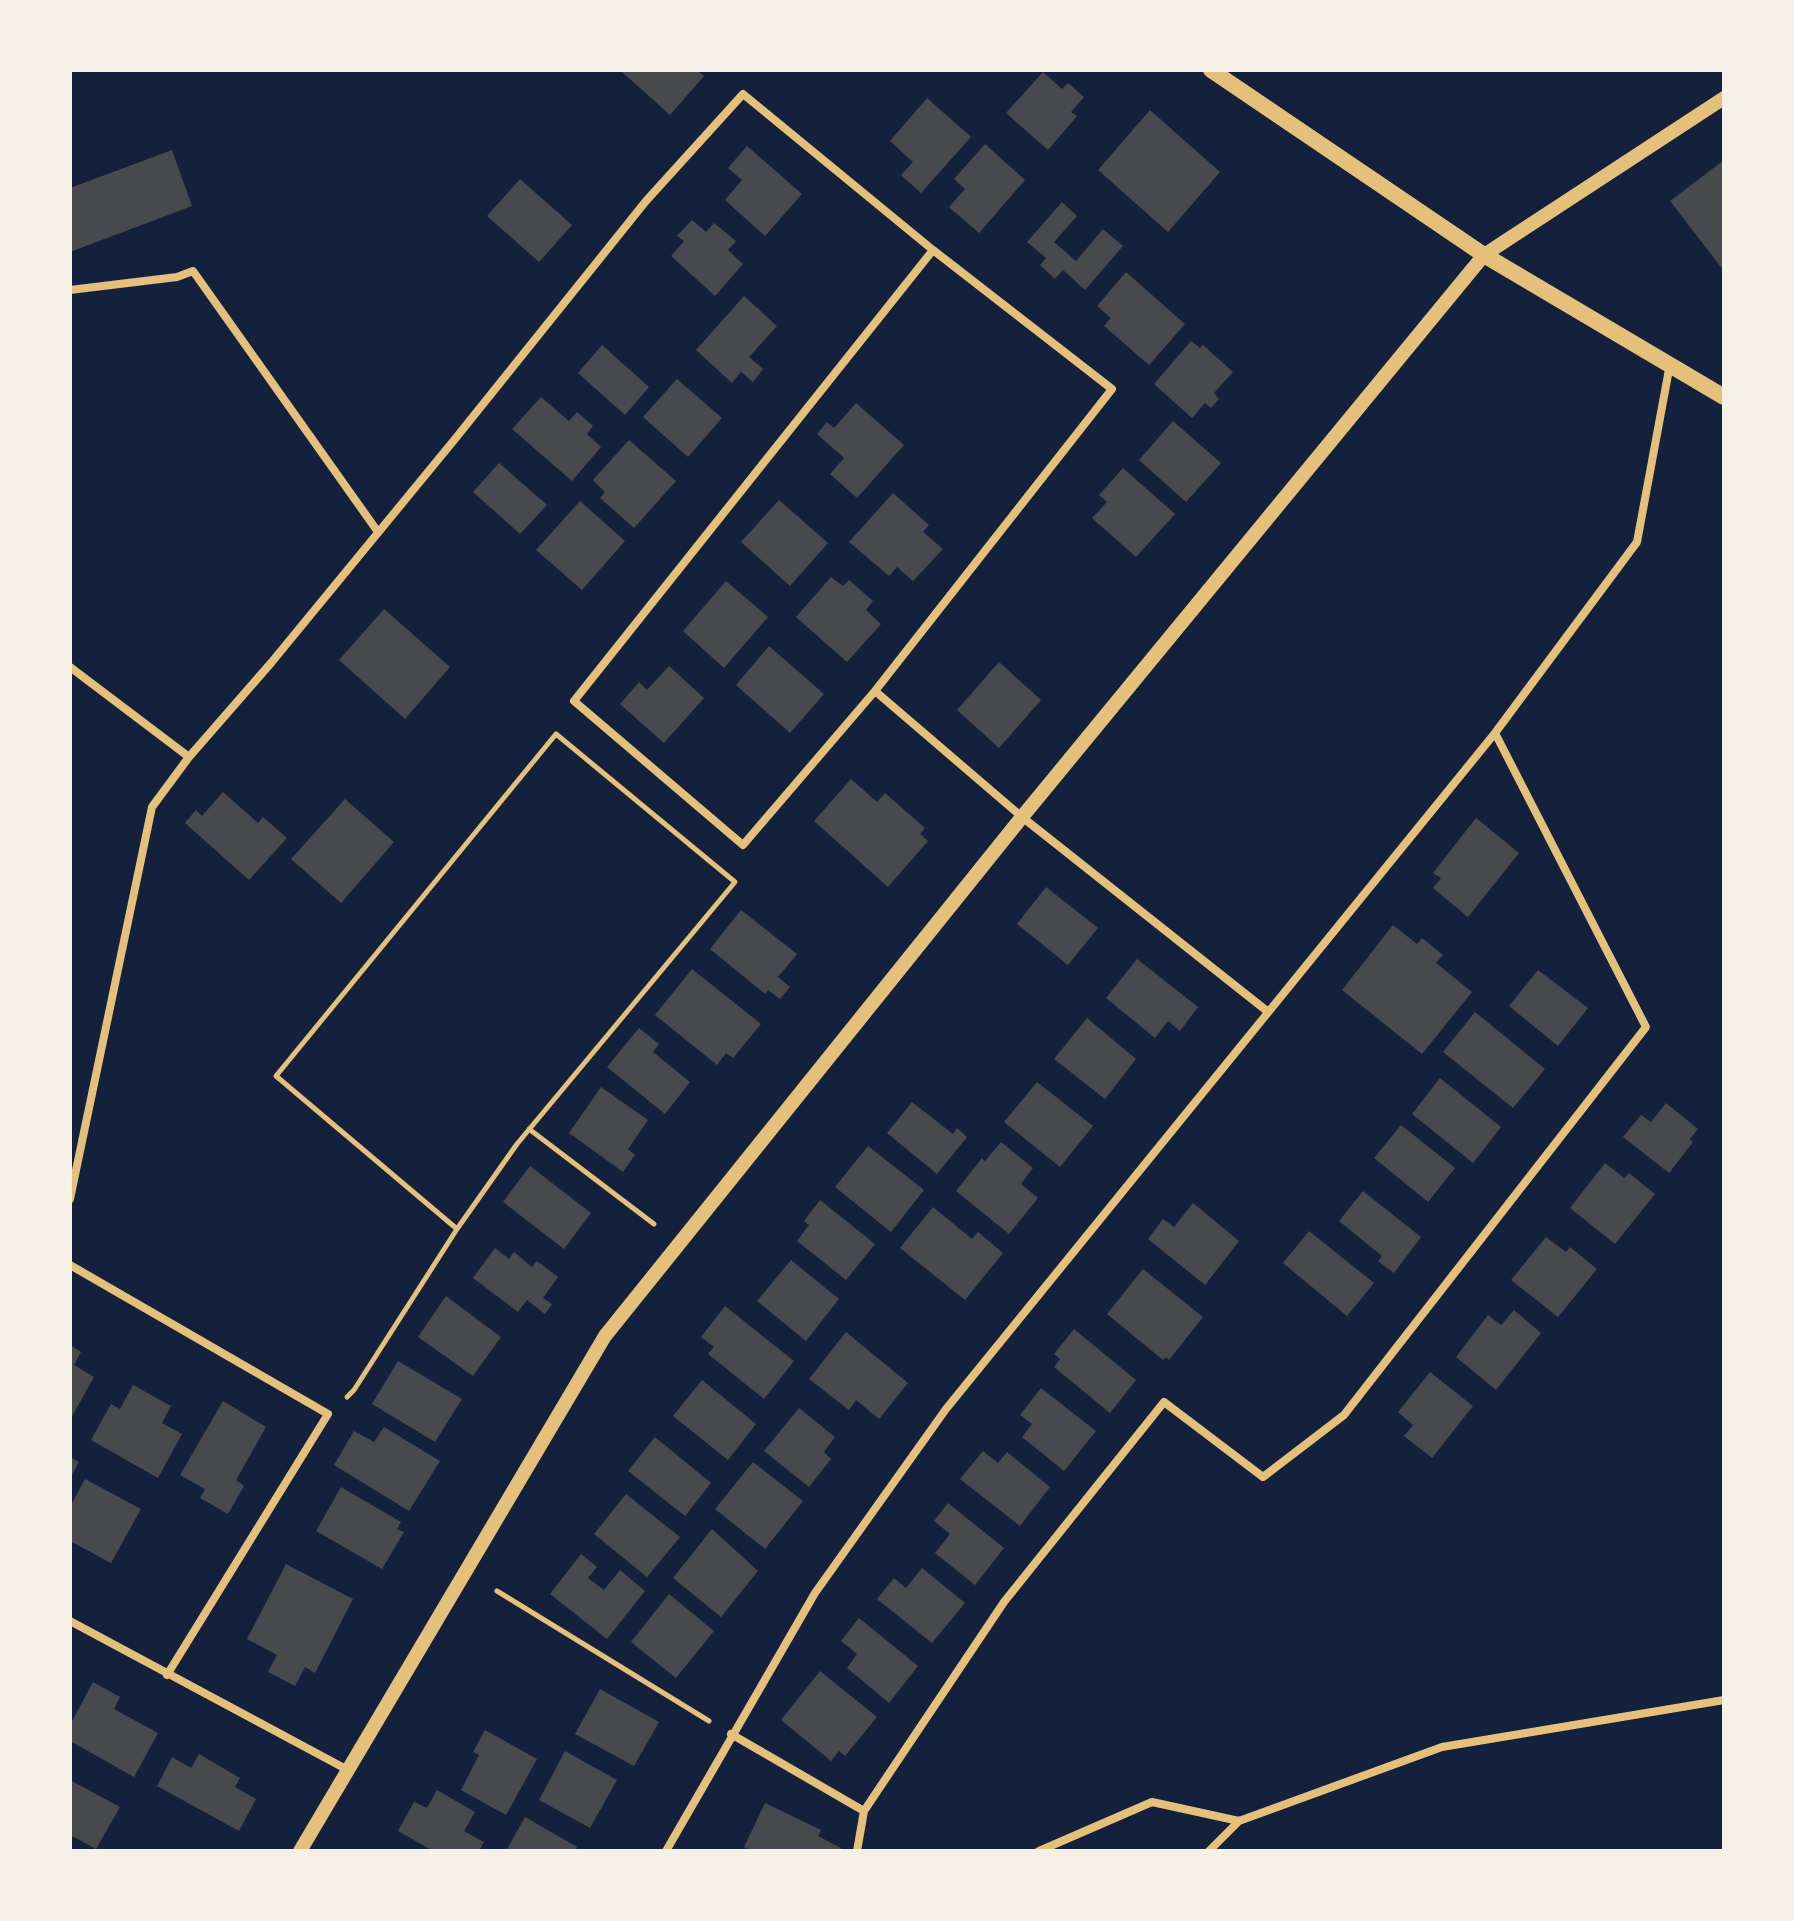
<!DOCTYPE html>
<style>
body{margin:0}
#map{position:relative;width:1794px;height:1921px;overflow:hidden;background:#14213d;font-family:"Source Sans 3",sans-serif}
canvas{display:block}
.frame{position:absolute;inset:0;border:72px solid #f6f1e7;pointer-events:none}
</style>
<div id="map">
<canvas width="1794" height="1921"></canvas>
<div class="frame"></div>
</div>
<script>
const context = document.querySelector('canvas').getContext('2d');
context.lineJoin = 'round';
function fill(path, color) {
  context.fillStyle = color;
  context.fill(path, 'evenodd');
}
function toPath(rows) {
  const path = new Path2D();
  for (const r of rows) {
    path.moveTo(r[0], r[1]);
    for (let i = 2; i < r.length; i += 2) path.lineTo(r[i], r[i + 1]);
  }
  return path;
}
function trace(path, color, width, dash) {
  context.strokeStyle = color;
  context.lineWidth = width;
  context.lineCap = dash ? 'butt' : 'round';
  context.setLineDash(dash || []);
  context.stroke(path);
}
const building = toPath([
 [620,70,697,70,704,76,670,115],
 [1043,72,1062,89,1068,83,1084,97,1071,112,1077,116,1048,150,1006,113],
 [927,98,971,137,921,193,901,175,913,162,890,141],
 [1150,110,1220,172,1168,232,1098,170],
 [985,144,1025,180,979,233,949,207,965,189,954,179],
 [747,146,802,194,765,236,725,200,742,180,728,168],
 [172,150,192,206,70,252,70,188],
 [1724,160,1724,271,1670,201],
 [520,179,572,225,539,262,487,216],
 [1062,202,1077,216,1054,242,1076,261,1103,229,1123,246,1085,290,1063,270,1055,279,1040,265,1046,258,1027,242],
 [692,220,706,232,714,223,736,241,728,250,743,264,715,296,671,256,684,241,677,236],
 [1126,272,1185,324,1149,365,1104,326,1111,318,1097,306],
 [744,296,777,326,749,357,763,369,753,382,741,372,732,383,696,350],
 [1191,341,1200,348,1203,345,1233,372,1214,393,1219,399,1211,408,1205,403,1192,418,1154,384],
 [602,345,649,387,625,415,578,373],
 [677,379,722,418,688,457,643,417],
 [541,397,569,421,577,412,593,426,587,434,601,447,572,481,512,429],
 [856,403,904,445,857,498,830,474,844,458,817,434,827,422,834,428],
 [1173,421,1221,463,1186,502,1139,460],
 [629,440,676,481,634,528,600,498,605,492,593,480],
 [499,463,547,505,520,534,473,492],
 [1123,468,1175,514,1136,557,1092,518,1107,502,1099,495],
 [893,493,929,525,923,532,943,549,913,581,897,567,889,576,849,542],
 [779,500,828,543,790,586,741,542],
 [580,501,625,541,582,590,536,550],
 [831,577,843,586,849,580,873,601,866,610,881,624,847,662,796,617],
 [726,581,768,617,724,668,683,631],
 [384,609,450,667,405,719,339,660],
 [769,646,824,694,790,733,736,685],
 [999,662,1041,700,999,748,957,710],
 [669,666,704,698,664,743,620,704,639,682,647,690],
 [851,779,877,802,885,793,925,828,920,834,928,841,888,887,814,821],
 [223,792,258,823,263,817,287,838,249,880,185,823,196,810,202,816],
 [345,799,394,842,341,903,291,859],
 [1476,818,1519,853,1468,917,1433,888,1441,878,1433,873],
 [1046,887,1098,928,1068,965,1017,924],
 [741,910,797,954,778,977,790,987,780,999,768,990,765,994,710,949],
 [1393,925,1417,944,1422,938,1443,955,1436,963,1472,992,1422,1054,1342,990],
 [1137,959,1198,1007,1180,1031,1168,1021,1155,1038,1106,998],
 [692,969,761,1024,733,1058,726,1053,717,1065,655,1015],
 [1538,970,1588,1008,1558,1046,1509,1006],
 [1475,1012,1545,1069,1513,1108,1443,1052],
 [1087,1018,1136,1059,1105,1099,1054,1059],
 [639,1028,659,1044,653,1052,690,1082,665,1114,607,1067],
 [1440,1078,1501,1127,1473,1163,1412,1114],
 [1037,1082,1093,1126,1060,1167,1004,1122],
 [601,1087,648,1120,628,1149,635,1155,623,1172,569,1133],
 [912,1102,953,1134,957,1128,967,1137,937,1174,887,1133],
 [1666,1103,1698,1129,1690,1139,1693,1142,1669,1173,1623,1137,1641,1115,1651,1122],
 [1401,1125,1455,1168,1428,1202,1374,1158],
 [1001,1142,1033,1168,1021,1184,1038,1198,1009,1234,956,1191,982,1158,985,1161],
 [868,1146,924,1190,891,1232,835,1187],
 [1605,1163,1624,1178,1629,1173,1655,1194,1615,1244,1570,1208],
 [530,1166,591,1213,564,1249,503,1202],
 [1363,1191,1421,1237,1394,1273,1378,1261,1382,1256,1339,1221],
 [820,1200,875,1244,846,1280,797,1241,809,1225,804,1221],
 [1193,1203,1239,1241,1205,1285,1148,1239,1163,1219,1174,1227],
 [933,1207,972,1239,978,1232,1003,1253,965,1300,900,1248],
 [1309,1231,1374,1283,1347,1316,1283,1263],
 [1546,1237,1566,1252,1570,1247,1597,1269,1558,1317,1511,1280],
 [495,1248,509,1259,514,1252,532,1267,537,1261,558,1277,543,1298,552,1304,545,1314,527,1300,518,1312,473,1278],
 [791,1260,839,1299,806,1341,757,1301],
 [1143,1269,1203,1317,1169,1360,1166,1357,1163,1360,1107,1314],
 [446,1296,501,1337,473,1376,418,1337],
 [725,1306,794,1361,764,1399,708,1354,714,1347,701,1337],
 [1514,1310,1541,1333,1496,1390,1456,1357,1488,1315,1501,1325],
 [1074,1329,1136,1380,1110,1413,1054,1367,1060,1359,1054,1354],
 [846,1332,908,1383,879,1419,856,1400,849,1410,809,1379],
 [70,1345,81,1352,74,1365,94,1377,70,1420],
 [398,1361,462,1399,435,1442,372,1404],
 [1430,1372,1473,1406,1432,1458,1404,1436,1413,1425,1398,1412],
 [702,1380,756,1424,728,1460,673,1416],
 [133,1385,171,1406,162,1423,182,1434,158,1478,91,1440,111,1404,120,1409],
 [1041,1388,1096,1431,1064,1471,1022,1437,1032,1424,1020,1415],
 [223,1401,266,1427,236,1480,244,1486,228,1514,200,1498,205,1489,180,1475],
 [799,1408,835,1437,824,1452,831,1459,809,1487,764,1451],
 [384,1427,440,1461,409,1511,334,1465,354,1431,374,1442],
 [655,1437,711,1483,685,1516,628,1471],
 [983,1451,998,1463,1007,1452,1050,1487,1020,1526,960,1479],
 [70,1457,79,1462,70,1479],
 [753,1462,803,1501,765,1549,715,1509],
 [85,1479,141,1509,111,1563,70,1541,70,1507],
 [341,1487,401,1522,397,1529,404,1532,382,1569,316,1531],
 [626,1494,680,1537,647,1577,594,1534],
 [948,1503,1004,1548,975,1585,935,1553,950,1534,934,1521],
 [712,1529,758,1571,721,1617,673,1578],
 [581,1554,597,1567,588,1578,604,1590,620,1570,645,1591,607,1639,550,1594],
 [286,1564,353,1599,315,1673,305,1667,295,1686,268,1672,277,1655,247,1639],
 [922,1568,965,1603,932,1643,877,1599,894,1578,906,1588],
 [669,1594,714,1631,676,1678,631,1642],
 [859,1618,918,1666,889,1703,847,1668,857,1654,841,1641],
 [820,1671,877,1717,845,1756,839,1751,831,1761,781,1720],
 [93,1682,120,1697,114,1709,158,1733,134,1777,70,1741,70,1725],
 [600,1689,659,1722,634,1766,575,1734],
 [485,1730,537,1759,506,1815,461,1790,479,1755,473,1752],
 [565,1751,617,1780,590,1828,539,1800],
 [199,1754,240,1778,235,1787,256,1799,239,1831,157,1786,172,1757,191,1768],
 [70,1780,120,1807,96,1849,70,1835],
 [437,1790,475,1812,464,1831,484,1842,479,1851,433,1851,398,1831,414,1802,427,1808],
 [765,1803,821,1830,818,1836,841,1848,839,1851,753,1851,744,1847],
 [525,1817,577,1847,575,1851,506,1851]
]);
const path = toPath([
 [529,1129,654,1224],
 [347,1397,354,1390,457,1229,517,1144,735,882,556,734,276,1076,457,1229],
 [497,1591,709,1721]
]);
const minor = toPath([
 [70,290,177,277,193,271,378,532],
 [70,667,189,757],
 [875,691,1022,817,1267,1011],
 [70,1199,152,807,189,757,271,663,455,439,646,201,743,94,933,250,1112,389,875,691,743,845,574,701,933,250],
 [70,1265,328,1414,167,1675],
 [70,1621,346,1769],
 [731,1734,864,1811],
 [666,1851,815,1593,946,1409,1495,733,1637,542,1670,364],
 [857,1851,864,1811,1004,1602,1164,1402,1263,1477,1344,1415,1646,1027,1495,733],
 [1039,1851,1152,1802,1239,1821,1442,1747,1724,1700],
 [1209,1851,1239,1821]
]);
const tertiary = toPath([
 [300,1851,605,1336,1022,817,1484,255,1724,98]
]);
const secondary = toPath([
 [1211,70,1484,255,1724,397]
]);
fill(building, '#48494c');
trace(path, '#e5c07b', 5);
trace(minor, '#e5c07b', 8);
trace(tertiary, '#e5c07b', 14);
trace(secondary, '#e5c07b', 16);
</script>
